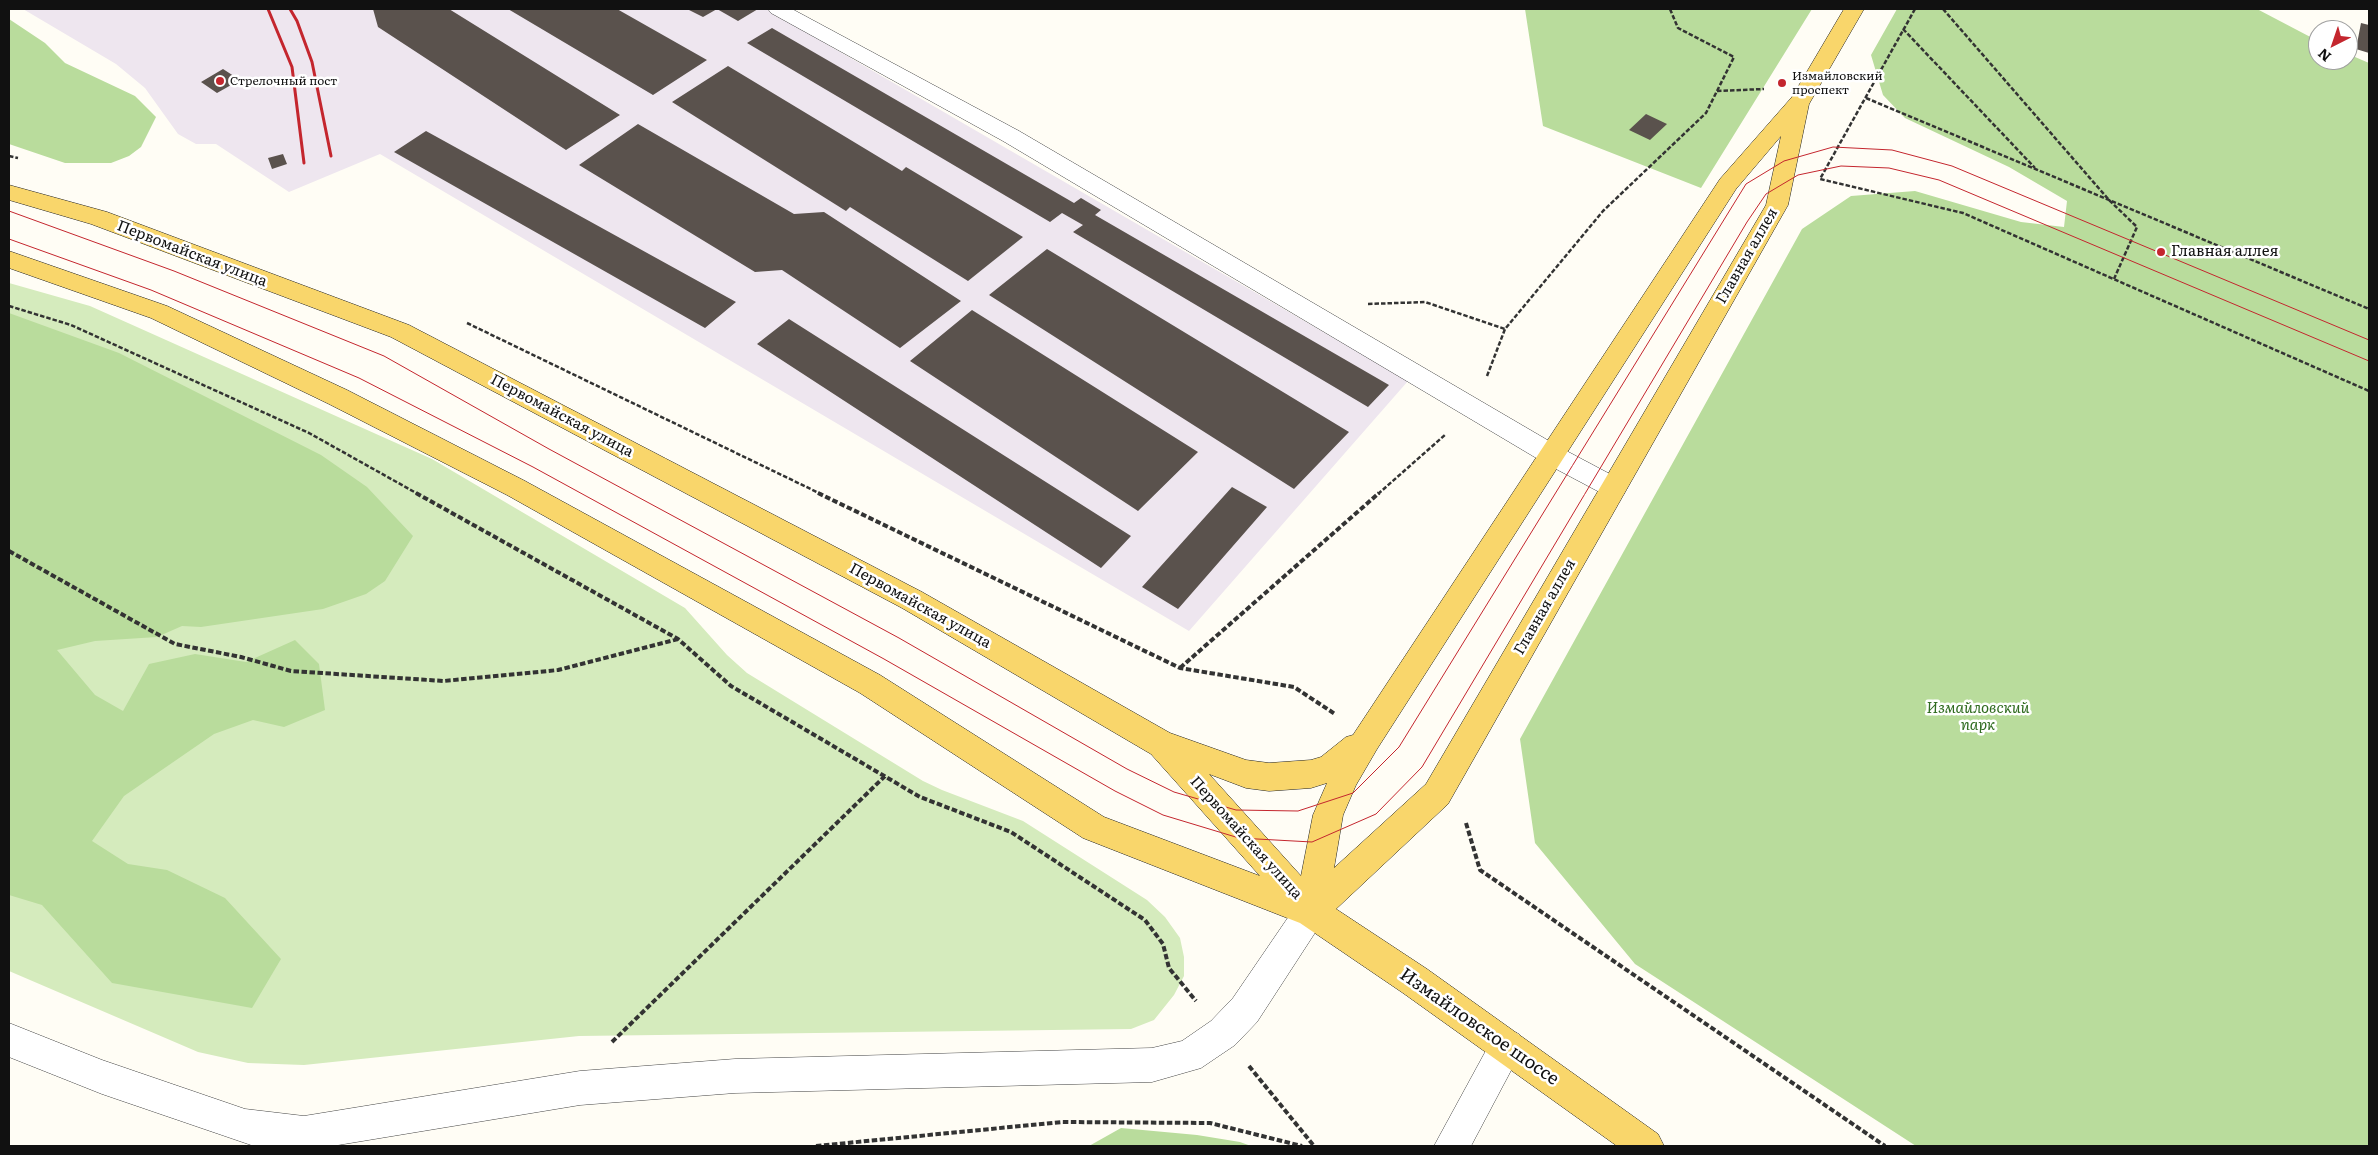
<!DOCTYPE html>
<meta charset="utf-8">
<style>
body{margin:0}
#map{position:relative;width:2378px;height:1155px;overflow:hidden;background:#fffdf5;font-family:Literata,serif}
canvas{display:block}
.frame{position:absolute;inset:0;border:10px solid #111;pointer-events:none}
.north{position:absolute;left:2308px;top:20px;width:50px;height:50px;box-sizing:border-box;background:#fff;border:1px solid #a0a0a0;border-radius:50%;rotate:221deg;font-size:14px;font-weight:700;line-height:20px;text-align:center;color:#111}
.north::after{content:'';display:block;margin:auto;width:18px;height:22px;background:#c4262e;clip-path:polygon(50% 0,100% 100%,50% 72%,0 100%)}
</style>
<div id="map">
<canvas width="2378" height="1155"></canvas>
<div class="frame"></div>
<div class="north">N</div>
</div>
<script>
const context = document.querySelector('canvas').getContext('2d');
context.lineJoin = 'round';
function fill(path, color) {
  context.fillStyle = color;
  context.fill(path, 'evenodd');
}
function toPath(rows) {
  const path = new Path2D();
  for (const r of rows) {
    path.moveTo(r[0], r[1]);
    for (let i = 2; i < r.length; i += 2) path.lineTo(r[i], r[i + 1]);
  }
  return path;
}
function trace(path, color, width, dash) {
  context.strokeStyle = color;
  context.lineWidth = width;
  context.lineCap = dash ? 'butt' : 'round';
  context.setLineDash(dash || []);
  context.stroke(path);
}
function drawText(font, color, halo, rows, align = 'center') {
  context.font = font + ' Literata,serif';
  context.lineWidth = 5;
  context.setLineDash([]);
  context.textBaseline = 'middle';
  context.strokeStyle = halo;
  context.fillStyle = color;
  for (const [text, x, y, turn = 0] of rows) {
    context.save();
    context.translate(x, y);
    context.rotate((+turn || 0) * Math.PI / 180);
    context.textAlign = isNaN(turn) ? turn : align;
    if (halo) context.strokeText(text, 0, 0);
    context.fillText(text, 0, 0);
    context.restore();
  }
}
const industrial = toPath([
 [23,9,766,9,1408,381,1189,631,380,154,289,192,216,144,196,144,178,134,145,88,116,64]
]);
const green = toPath([
 [9,283,90,306,432,459,685,608,727,655,747,673,923,781,942,790,1023,821,1147,900,1165,917,1180,938,1184,957,1184,976,1174,995,1154,1020,1131,1029,579,1036,304,1065,248,1063,198,1052,9,971]
]);
const forest = toPath([
 [1525,9,1812,9,1701,188,1543,126],
 [1897,9,2257,9,2318,41,2318,60,2348,60,2348,54,2369,63,2369,1146,1916,1146,1635,964,1535,843,1520,739,1802,229,1851,196,1915,191,2021,222,2064,227,2067,201,2009,167,1905,118,1883,95,1871,55],
 [9,19,45,43,65,63,135,96,156,117,141,147,129,156,111,163,65,163,9,144],
 [9,313,119,353,321,455,367,487,413,536,385,581,366,594,323,609,201,627,182,626,157,637,95,641,57,650,95,695,123,711,149,664,195,654,246,662,295,640,319,664,325,710,284,727,253,720,214,734,124,796,92,841,128,864,167,870,225,898,281,959,252,1008,112,983,42,905,9,895],
 [1121,1128,1197,1135,1240,1142,1251,1146,1089,1146]
]);
const building = toPath([
 [373,9,449,9,620,115,566,150,378,27],
 [508,9,617,9,707,60,653,95],
 [687,9,758,9,738,21,717,9,703,17],
 [2361,23,2369,25,2369,53,2356,49],
 [772,28,1074,203,1081,198,1101,210,1095,215,1389,385,1368,407,1073,232,1083,225,1062,213,1050,222,747,43],
 [728,66,902,171,906,167,1023,237,968,281,850,207,846,211,672,102],
 [223,69,240,80,217,93,201,82],
 [1646,114,1667,124,1650,140,1629,130],
 [638,124,794,214,824,212,961,301,900,348,782,270,755,272,579,165],
 [426,131,736,302,705,328,394,152],
 [283,154,287,164,272,169,268,158],
 [1047,249,1349,432,1294,489,989,295],
 [972,310,1198,452,1138,511,910,361],
 [789,319,1131,536,1101,568,757,344],
 [1232,487,1267,507,1178,609,1142,587]
]);
const pathFar1 = toPath([
 [1915,9,1820,179,1963,213,2369,391],
 [1943,9,2109,200,2137,227,2114,279],
 [1903,29,2035,168],
 [1717,91,1764,89],
 [1866,98,2369,309],
 [9,156,18,158],
 [1368,304,1425,302,1505,329],
 [9,306,71,325,309,433,418,494],
 [467,323,821,494],
 [1487,376,1505,329,1603,211,1706,113,1734,57,1678,28,1670,9],
 [1378,494,1446,434]
]);
const path = toPath([
 [416,493,678,639,731,686,920,797,1011,832,1145,920,1163,944,1169,968,1196,1001],
 [818,493,1180,668,1294,687,1335,714],
 [9,551,175,644,241,657,291,671,444,681,558,670,678,639],
 [1180,668,1379,493],
 [1466,823,1480,870,1885,1146],
 [612,1042,885,776],
 [1249,1066,1314,1146],
 [816,1146,1062,1122,1210,1123,1302,1146]
]);
const minor = toPath([
 [768,9,792,9,1019,131,1561,448,1623,481,1627,488,1623,495,1614,499,1605,495,1543,462,1003,141,771,13,768,9],
 [1311,895,1322,900,1327,911,1322,922,1257,1022,1235,1045,1201,1068,1152,1082,735,1093,580,1105,332,1146,254,1146,102,1094,9,1057,9,1023,102,1060,245,1109,304,1116,580,1071,735,1059,1152,1048,1182,1041,1211,1021,1233,998,1300,900,1311,895],
 [1507,1029,1519,1034,1524,1046,1471,1146,1434,1146,1495,1034,1507,1029]
]);
const major = toPath([
 [1844,9,1864,9,1809,104,1788,205,1448,804,1336,909,1427,969,1658,1134,1664,1146,1617,1146,1403,993,1300,923,1083,838,860,693,507,495,329,404,151,318,9,268,9,251,167,306,347,390,525,481,880,675,1104,817,1260,876,1151,754,902,608,391,337,91,224,9,200,9,185,107,212,409,325,922,592,1170,733,1246,760,1269,763,1311,760,1321,757,1346,737,1353,735,1720,179,1792,97,1844,9],
 [1781,136,1766,205,1426,784,1334,868,1343,815,1356,785,1377,749,1736,189,1781,136],
 [1209,774,1246,788,1269,791,1311,788,1327,783,1313,815,1301,876,1209,774]
]);
const tram = toPath([
 [9,211,174,271,384,356,549,449,899,638,1127,769,1174,792,1236,810,1298,811,1353,793,1399,747,1746,184,1784,161,1833,147,1892,150,1952,166,2369,340],
 [9,239,151,290,359,378,533,467,884,659,1115,791,1163,815,1239,838,1312,842,1376,814,1422,767,1747,222,1766,194,1798,175,1841,166,1889,168,1939,180,2369,361]
]);
const rail = toPath([
 [268,9,292,67,304,163],
 [290,9,297,21,312,62,331,156]
]);
const markers = [
 [220,81,5,"#c4262e"],
 [1782,83,5,"#c4262e"],
 [2161,252,5,"#c4262e"]
];
const farPoinames = [
 ["Измайловский",1792,76],
 ["проспект",1792,90],
 ["Стрелочный пост",230,81]
];
const poiNames = [
 ["Главная аллея",2171,252]
];
const streetNames = [
 ["Первомайская улица",192,254,21],
 ["Главная аллея",1747,256,-60],
 ["Первомайская улица",562,416,28],
 ["Первомайская улица",920,606,29],
 ["Главная аллея",1545,607,-60],
 ["Первомайская улица",1246,838,48]
];
const parkNames = [
 ["Измайловский",1978,709],
 ["парк",1978,726]
];
const nearStreetnames = [
 ["Измайловское шоссе",1479,1027,35]
];
fill(industrial, '#eee6ef');
fill(green, '#d5ebbd');
fill(forest, '#b9dc9c');
fill(building, '#5a524d');
trace(minor, '#444', 1);
trace(major, '#222', 1);
trace(pathFar1, '#333', 2.5, [4.5, 2]);
trace(path, '#333', 4, [5.5, 2.5]);
fill(minor, '#fff');
fill(major, '#f9d66b');
trace(tram, '#c4262e', 1);
trace(rail, '#c4262e', 3);
for (const [x, y, r, color] of markers) {
  const dot = new Path2D();
  dot.arc(x, y, r, 0, 2 * Math.PI);
  context.fillStyle = color;
  context.fill(dot);
  trace(dot, '#fff', 2);
}
drawText('12px', '#111', '#fff', farPoinames, 'left');
drawText('15px', '#111', '#fff', poiNames, 'left');
drawText('15px', '#111', '#fff', streetNames);
drawText('italic 15px', '#2f6b1f', '#fff', parkNames);
drawText('18px', '#111', '#fff', nearStreetnames);
</script>
